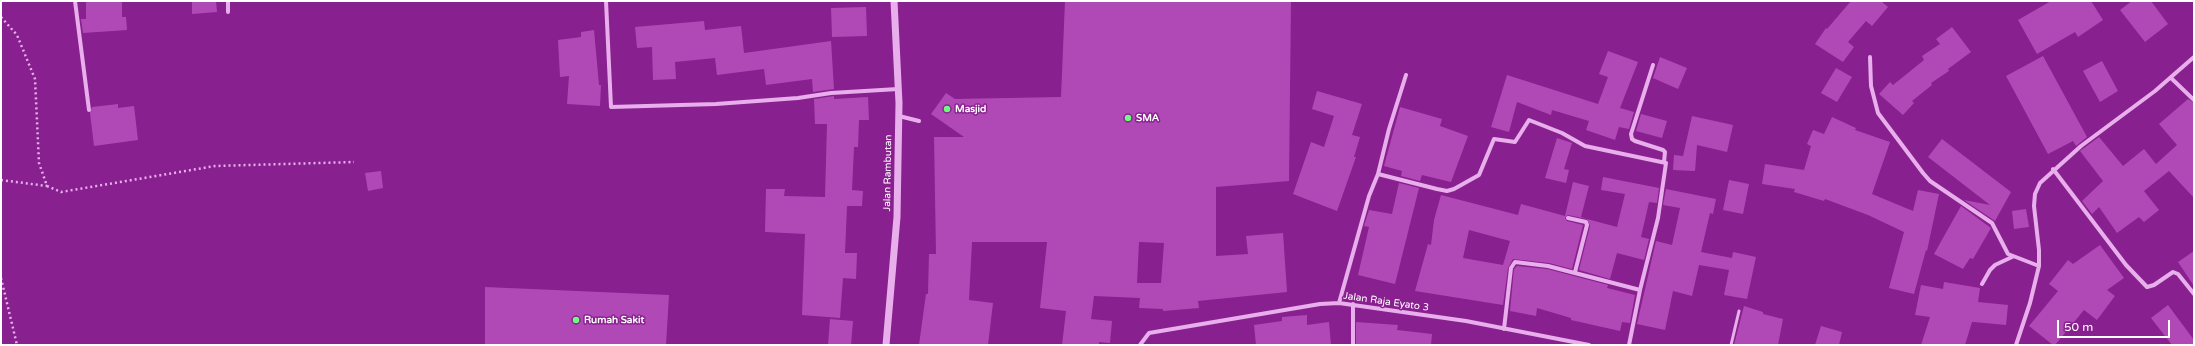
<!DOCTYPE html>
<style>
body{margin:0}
#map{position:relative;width:2195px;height:346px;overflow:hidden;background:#89208f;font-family:"Varela Round",sans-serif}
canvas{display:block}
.frame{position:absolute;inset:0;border:2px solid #fff;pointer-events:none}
.scale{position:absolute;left:2057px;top:320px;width:113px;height:18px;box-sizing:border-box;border:2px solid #fff;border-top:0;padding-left:5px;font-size:12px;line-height:14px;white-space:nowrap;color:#fff;-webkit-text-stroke:3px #89208f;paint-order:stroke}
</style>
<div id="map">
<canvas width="2195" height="346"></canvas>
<div class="frame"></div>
<div class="scale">50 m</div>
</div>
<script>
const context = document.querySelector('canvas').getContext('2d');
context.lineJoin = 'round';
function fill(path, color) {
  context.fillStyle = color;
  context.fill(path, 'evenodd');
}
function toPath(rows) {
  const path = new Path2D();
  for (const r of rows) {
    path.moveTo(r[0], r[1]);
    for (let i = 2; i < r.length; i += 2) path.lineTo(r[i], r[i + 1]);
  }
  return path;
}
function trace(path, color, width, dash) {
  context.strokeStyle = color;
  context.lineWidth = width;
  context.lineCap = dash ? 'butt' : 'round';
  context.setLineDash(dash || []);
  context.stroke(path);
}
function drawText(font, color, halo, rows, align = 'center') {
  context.font = font + ' "Varela Round",sans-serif';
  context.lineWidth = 3;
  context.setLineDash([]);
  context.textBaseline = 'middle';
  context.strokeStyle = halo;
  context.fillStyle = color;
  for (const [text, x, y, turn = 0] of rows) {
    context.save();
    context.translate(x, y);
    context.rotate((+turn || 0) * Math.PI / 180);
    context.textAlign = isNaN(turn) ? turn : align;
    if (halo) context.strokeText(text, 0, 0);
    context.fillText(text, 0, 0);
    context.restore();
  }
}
const building = toPath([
 [86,1,122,1,122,17,126,17,127,30,83,33,81,19,86,19],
 [192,1,216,1,217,12,192,14],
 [1065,1,1291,1,1289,181,1216,187,1216,256,1248,254,1246,236,1283,233,1287,292,1198,301,1199,308,1163,311,1163,309,1139,308,1140,298,1094,296,1091,319,1112,321,1110,343,1099,342,1099,345,1062,345,1066,311,1040,308,1047,242,972,242,969,300,993,303,988,345,919,345,926,294,928,294,929,254,936,254,934,137,964,137,931,114,946,93,955,99,1061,97],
 [1139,242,1164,243,1161,283,1137,283],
 [1851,1,1881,1,1888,7,1872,26,1866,21,1848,42,1854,47,1843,62,1815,44,1826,28,1827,29],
 [2051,1,2091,1,2103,20,2078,37,2075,32,2037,54,2018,20],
 [2132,1,2151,1,2168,24,2145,42,2120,10],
 [866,7,867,36,832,37,831,8],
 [704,21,705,30,741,26,744,53,831,41,834,89,813,92,812,79,766,85,764,69,717,75,715,58,675,62,676,79,653,80,652,47,637,48,635,27],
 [1952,27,1971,52,1948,69,1949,71,1931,83,1932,85,1912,101,1914,103,1903,115,1879,94,1890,82,1893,85,1924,60,1922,56,1940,44,1936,39],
 [594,30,599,85,601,85,600,106,567,104,569,76,560,77,558,40,581,37,581,32],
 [1608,51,1638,62,1620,108,1634,112,1629,129,1619,127,1615,140,1586,130,1589,121,1552,110,1551,115,1517,102,1509,132,1491,127,1507,75,1598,104,1608,77,1599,74],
 [2043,56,2087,137,2076,146,2073,141,2048,154,2006,76],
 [1660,57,1687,68,1678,89,1653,78],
 [2102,61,2118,91,2100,102,2083,71],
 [1836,68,1852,77,1837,102,1821,93],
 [1317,91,1362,104,1352,135,1360,137,1354,157,1356,157,1337,211,1293,194,1311,142,1324,147,1334,116,1312,109],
 [834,96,834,99,868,97,869,120,859,120,858,147,854,147,852,190,863,191,862,206,847,206,845,253,857,253,856,279,843,278,840,318,802,315,805,234,765,232,766,189,785,189,784,196,825,197,827,124,815,124,814,99],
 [2188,99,2194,103,2194,198,2169,171,2144,191,2159,210,2144,222,2139,217,2117,233,2099,207,2092,214,2082,201,2103,181,2080,151,2099,137,2123,166,2144,149,2156,164,2177,145,2159,124],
 [118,104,118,108,134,106,138,140,94,146,90,113,92,107],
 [1400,107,1442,119,1440,126,1468,136,1451,182,1422,175,1420,181,1401,176,1402,171,1384,166],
 [1641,114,1667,121,1662,138,1636,131],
 [1692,116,1733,125,1727,152,1697,145,1695,171,1673,170,1674,155,1683,156],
 [1832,117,1856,128,1855,130,1890,142,1872,194,1913,211,1918,190,1939,194,1927,251,1926,250,1914,294,1889,288,1904,232,1868,215,1825,199,1824,201,1794,192,1795,189,1762,184,1765,164,1804,170,1811,146,1807,144,1813,130,1824,134],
 [1557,138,1572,143,1564,169,1569,170,1566,183,1545,178],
 [1942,139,2011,192,1995,221,1964,200,1990,205,1928,157],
 [381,171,383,188,368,191,365,173],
 [1603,177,1659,188,1657,203,1649,202,1641,237,1649,239,1644,260,1617,253,1610,279,1579,270,1590,226,1587,219,1617,227,1625,194,1601,190],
 [1729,180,1749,184,1743,214,1723,210],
 [1573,182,1589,186,1581,217,1587,219,1568,215,1565,218,1567,221,1583,225,1572,269,1549,263,1513,259,1508,268,1503,305,1415,291,1428,244,1431,245,1434,220,1441,195,1518,215,1521,204,1565,216],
 [1469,230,1510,241,1503,265,1463,258],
 [1399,183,1419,188,1395,284,1358,275,1369,227,1364,226,1369,210,1392,214],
 [1666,189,1716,199,1713,214,1710,213,1701,252,1732,258,1733,252,1756,257,1747,299,1724,295,1729,270,1699,265,1692,296,1673,291,1665,330,1637,324,1656,241,1672,245,1680,208,1663,205],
 [1961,206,1991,228,1973,259,1970,258,1963,269,1934,254],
 [2026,209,2029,227,2014,229,2012,211],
 [2100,245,2124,278,2107,290,2115,296,2097,320,2084,310,2055,345,2053,345,2029,326,2058,291,2049,284,2068,260,2073,264],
 [2194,251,2194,286,2178,262],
 [1517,266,1547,269,1608,285,1607,288,1635,295,1630,323,1622,322,1620,331,1571,320,1571,318,1537,308,1536,316,1510,311,1514,269],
 [1944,282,1980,288,1978,302,2008,305,2006,325,1974,322,1972,322,1965,345,1921,345,1930,317,1915,315,1921,285,1943,289],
 [485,287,669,295,666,345,485,345],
 [2168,305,2194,340,2194,345,2172,345,2151,318],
 [1744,306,1763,312,1763,314,1783,319,1778,345,1734,345],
 [1307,315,1307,325,1329,322,1331,345,1256,345,1254,325,1282,321,1282,317],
 [830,319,853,321,851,345,828,345],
 [1356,322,1398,325,1397,330,1432,334,1431,345,1356,345],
 [1821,326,1842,332,1839,345,1815,345]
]);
const path = toPath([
 [1,17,17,35,35,79,39,163,47,186,61,192,215,166,354,162],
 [1,180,47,186],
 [1,278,17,345]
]);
const service = toPath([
 [1731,345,1739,311]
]);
const minor = toPath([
 [75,1,89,110],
 [228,1,228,12],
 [606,1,611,107,716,104,798,98,831,93,898,89],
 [1870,57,1871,86,1878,113,1923,173,1930,181,1992,223,2008,254,2039,266],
 [1653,65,1631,134,1632,139,1635,141,1663,150,1665,152,1664,162],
 [2171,78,2194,100],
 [899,116,919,121],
 [2053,169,2126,265,2147,287,2154,285,2173,272,2178,274,2194,294],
 [1378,174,1389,129,1406,75],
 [1568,218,1586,222,1587,225,1575,272],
 [1982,284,1990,270,1995,265,2012,257],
 [1339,303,1369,196,1378,174,1437,189,1447,191,1454,189,1479,175,1494,139,1515,142,1529,120,1562,133,1585,146,1666,163,1658,218,1640,290,1629,345],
 [1353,304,1353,345],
 [1504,329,1511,268,1515,262,1548,266,1640,290],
 [1140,345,1149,333,1320,304,1339,303,1466,321,1589,345],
 [2016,345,2030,303,2039,266,2039,250,2034,206,2035,194,2040,183,2081,146,2155,91,2194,57]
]);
const tertiary = toPath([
 [886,345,897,217,899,103,894,1]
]);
const markers = [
 [947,109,4,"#70fa7e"],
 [1128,118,4,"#70fa7e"],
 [576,320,4,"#70fa7e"]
];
const poiNames = [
 ["Masjid",955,109],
 ["SMA",1136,118],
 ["Rumah Sakit",584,320]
];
const streetNames = [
 ["Jalan Rambutan",888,173,-89],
 ["Jalan Raja Eyato 3",1386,302,8]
];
fill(building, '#b049b6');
trace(path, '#e8afec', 2.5, [2, 3]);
trace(service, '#e8afec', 3);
trace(minor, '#e8afec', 4);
trace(tertiary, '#e8afec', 7);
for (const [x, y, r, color] of markers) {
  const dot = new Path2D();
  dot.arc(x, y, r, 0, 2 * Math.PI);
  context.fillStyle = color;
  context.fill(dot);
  trace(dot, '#89208f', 1.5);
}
drawText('bold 10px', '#fff', '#89208f', poiNames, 'left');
drawText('10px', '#fff', '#89208f', streetNames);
</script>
